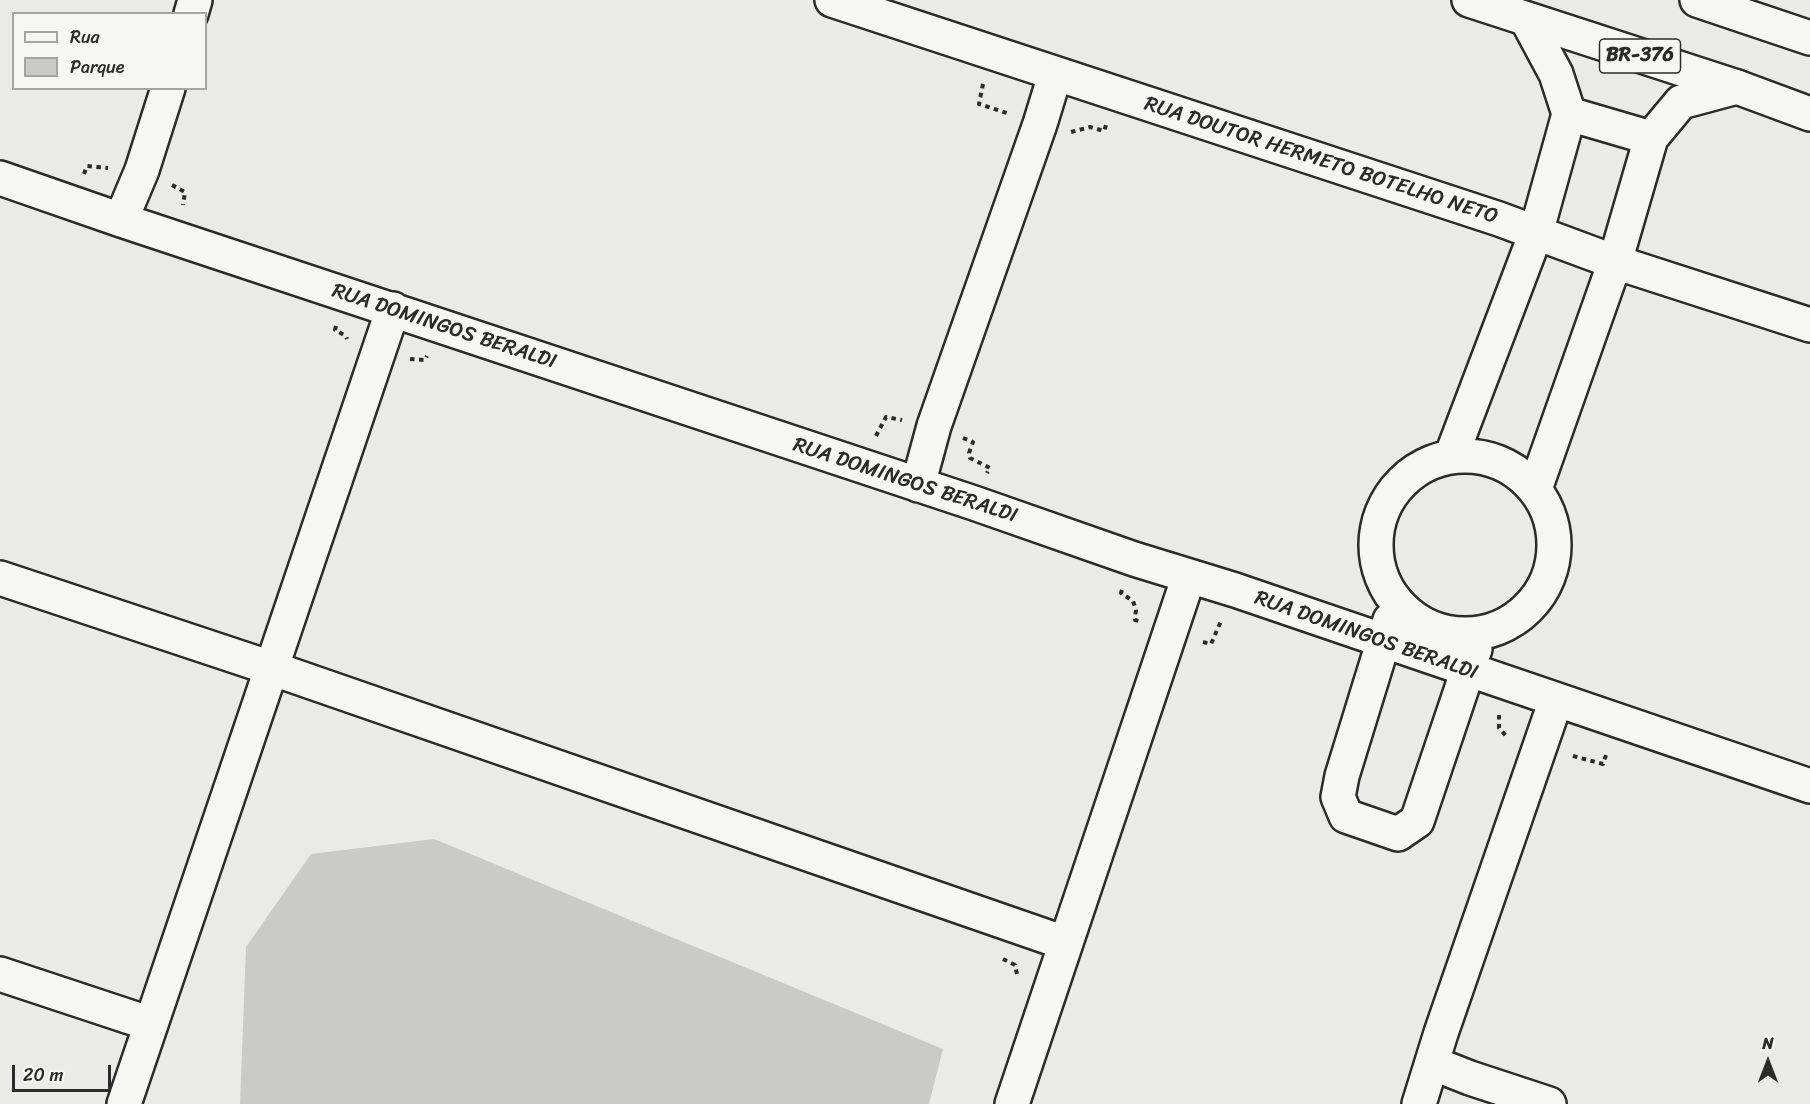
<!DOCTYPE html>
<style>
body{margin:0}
#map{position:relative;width:1810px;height:1104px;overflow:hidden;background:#eaeae6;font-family:Sriracha,sans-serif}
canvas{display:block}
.legend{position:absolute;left:12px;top:12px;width:195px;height:78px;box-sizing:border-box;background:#f6f6f2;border:2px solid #a5a5a2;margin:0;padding:8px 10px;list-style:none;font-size:18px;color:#2b2b2b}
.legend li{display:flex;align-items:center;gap:12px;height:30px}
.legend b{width:30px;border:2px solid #a5a5a2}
.north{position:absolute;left:1738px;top:1032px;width:60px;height:60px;-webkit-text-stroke:4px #f6f6f2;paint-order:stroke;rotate:0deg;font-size:16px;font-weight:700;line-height:24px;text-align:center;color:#2b2b2b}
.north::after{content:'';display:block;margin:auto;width:21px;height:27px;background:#2b2b2b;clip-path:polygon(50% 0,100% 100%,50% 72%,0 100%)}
.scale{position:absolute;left:12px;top:1065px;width:99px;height:27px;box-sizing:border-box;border:3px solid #2b2b2b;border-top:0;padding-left:8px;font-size:18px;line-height:21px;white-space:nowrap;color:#2b2b2b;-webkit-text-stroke:4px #f6f6f2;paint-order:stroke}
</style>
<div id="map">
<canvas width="1810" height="1104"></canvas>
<ul class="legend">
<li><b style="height:8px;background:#f6f6f2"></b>Rua</li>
<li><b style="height:16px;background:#cacac7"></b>Parque</li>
</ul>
<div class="north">N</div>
<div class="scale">20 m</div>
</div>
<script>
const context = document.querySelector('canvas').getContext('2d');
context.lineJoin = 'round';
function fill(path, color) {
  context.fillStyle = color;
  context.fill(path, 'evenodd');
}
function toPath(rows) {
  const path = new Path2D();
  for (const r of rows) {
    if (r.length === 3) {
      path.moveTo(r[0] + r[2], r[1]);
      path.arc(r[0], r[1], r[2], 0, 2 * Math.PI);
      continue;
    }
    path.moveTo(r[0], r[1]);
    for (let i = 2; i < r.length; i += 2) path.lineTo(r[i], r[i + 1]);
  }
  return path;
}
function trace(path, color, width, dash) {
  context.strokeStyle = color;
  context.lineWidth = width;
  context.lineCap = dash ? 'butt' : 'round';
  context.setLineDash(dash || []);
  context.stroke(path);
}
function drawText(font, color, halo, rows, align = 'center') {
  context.font = font + ' Sriracha,sans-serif';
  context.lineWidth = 4.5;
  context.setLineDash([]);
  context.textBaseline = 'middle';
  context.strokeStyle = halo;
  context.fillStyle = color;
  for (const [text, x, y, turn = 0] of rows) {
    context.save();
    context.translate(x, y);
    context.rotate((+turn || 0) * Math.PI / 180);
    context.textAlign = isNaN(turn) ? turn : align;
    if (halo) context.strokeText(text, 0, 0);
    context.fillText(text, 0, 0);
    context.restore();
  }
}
const green = toPath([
 [434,839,943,1049,929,1104,240,1104,246,947,311,854]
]);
const path = toPath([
 [983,84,979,104,1010,114],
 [1071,132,1090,127,1104,131,1106,125],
 [84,174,87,166,108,168],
 [172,185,185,192,183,205],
 [336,326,335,330,346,336,347,339],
 [410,359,425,360,427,356],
 [876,436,886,417,902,420],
 [963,438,973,442,969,453,970,458,990,468,987,473],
 [1122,590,1121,593,1133,601,1136,610,1135,620,1139,621],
 [1203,642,1211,644,1221,621],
 [1499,715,1499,728,1507,737],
 [1573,756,1603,764,1607,752],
 [1003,959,1015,965,1017,974,1020,975]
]);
const minor = toPath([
 [832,0,1499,219,1615,262,1810,325],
 [191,14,195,0],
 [1569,114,1651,138],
 [0,178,121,220,974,503,1134,559,1235,590,1810,786],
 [121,220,142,170,168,88],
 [1465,545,89],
 [1451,457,1536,233,1569,114,1556,74,1527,20],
 [918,485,934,426,1040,124,1055,75],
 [1535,489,1615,262,1651,138,1681,102,1737,87],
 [0,578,271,668,1065,943],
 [1390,620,1342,776,1338,797,1346,816,1398,834,1417,821,1475,649],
 [0,974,151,1024],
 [1432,1063,1470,1078,1549,1104],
 [124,1104,393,309],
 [1012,1104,1189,576],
 [1419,1104,1441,1033,1556,700]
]);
const highway = toPath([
 [1469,0,1737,87,1810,114],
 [1697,0,1810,38]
]);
const shields = [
 [1640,56,81]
];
const shieldNames = [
 ["BR-376",1640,56]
];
const streetNames = [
 ["RUA DOUTOR HERMETO BOTELHO NETO",1321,161,18],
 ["RUA DOMINGOS BERALDI",444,327,18],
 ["RUA DOMINGOS BERALDI",905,481,18],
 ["RUA DOMINGOS BERALDI",1366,636,19]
];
fill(green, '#cacac7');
trace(minor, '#2b2b2b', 38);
trace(highway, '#2b2b2b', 38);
trace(path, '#2b2b2b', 4, [4.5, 4.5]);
trace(minor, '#f6f6f2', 33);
trace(highway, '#f6f6f2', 33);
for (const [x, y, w] of shields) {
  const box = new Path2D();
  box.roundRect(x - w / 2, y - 17, w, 34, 4.5);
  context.fillStyle = '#f6f6f2';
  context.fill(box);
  trace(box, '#2b2b2b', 1.5);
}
drawText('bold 20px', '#2b2b2b', null, shieldNames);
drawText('21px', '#2b2b2b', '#f6f6f2', streetNames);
</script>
